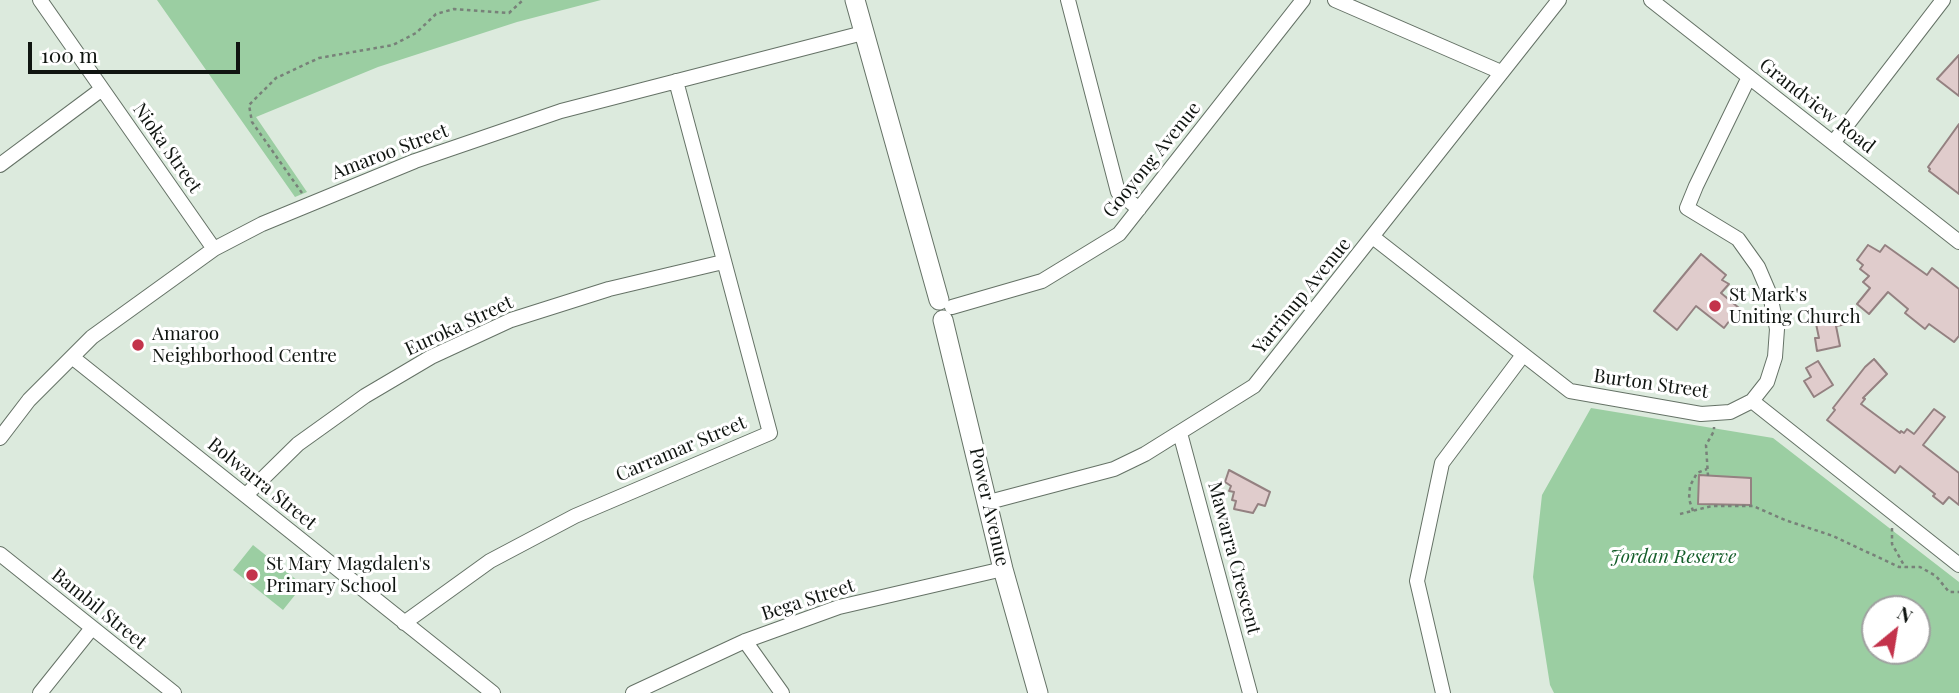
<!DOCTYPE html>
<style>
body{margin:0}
#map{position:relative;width:1959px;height:693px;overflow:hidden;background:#dceadd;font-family:"Playfair Display",serif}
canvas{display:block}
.north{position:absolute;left:1861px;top:595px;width:70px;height:70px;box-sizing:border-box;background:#fff;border:2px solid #9fa1a0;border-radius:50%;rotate:30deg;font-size:19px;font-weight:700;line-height:28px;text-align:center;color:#101511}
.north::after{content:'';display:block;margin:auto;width:24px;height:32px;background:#c3334b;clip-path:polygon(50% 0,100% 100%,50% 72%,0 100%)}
.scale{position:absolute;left:28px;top:42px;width:212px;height:32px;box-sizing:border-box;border:4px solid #101511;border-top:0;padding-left:9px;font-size:21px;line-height:24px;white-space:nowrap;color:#101511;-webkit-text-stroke:5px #fff;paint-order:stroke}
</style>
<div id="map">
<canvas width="1959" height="693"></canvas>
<div class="north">N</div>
<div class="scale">100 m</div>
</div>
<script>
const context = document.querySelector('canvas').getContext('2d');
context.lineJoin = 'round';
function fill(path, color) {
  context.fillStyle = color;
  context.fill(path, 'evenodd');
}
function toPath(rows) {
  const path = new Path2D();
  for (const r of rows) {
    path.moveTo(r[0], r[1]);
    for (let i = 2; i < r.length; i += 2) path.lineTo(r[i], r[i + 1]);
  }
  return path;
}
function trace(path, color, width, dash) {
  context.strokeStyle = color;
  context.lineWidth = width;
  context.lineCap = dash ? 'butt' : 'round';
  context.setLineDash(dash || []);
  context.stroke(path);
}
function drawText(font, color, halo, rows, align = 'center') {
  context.font = font + ' "Playfair Display",serif';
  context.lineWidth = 6;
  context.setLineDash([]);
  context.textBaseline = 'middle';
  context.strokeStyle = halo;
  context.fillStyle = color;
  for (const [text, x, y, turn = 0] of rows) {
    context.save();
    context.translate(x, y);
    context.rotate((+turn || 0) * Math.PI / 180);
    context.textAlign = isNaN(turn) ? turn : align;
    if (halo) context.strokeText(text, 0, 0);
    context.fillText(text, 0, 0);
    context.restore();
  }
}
const green = toPath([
 [157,0,601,0,517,22,378,67,256,117,307,192,295,197],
 [1591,408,1773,438,1959,582,1959,693,1554,693,1550,685,1533,577,1542,495],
 [1875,609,1917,609,1917,651,1875,651],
 [253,545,303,585,283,610,233,570]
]);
const building = toPath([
 [1959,55,1959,96,1937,79,1959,55],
 [1959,124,1959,194,1929,171,1930,169,1928,167,1959,124],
 [1868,245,1880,252,1885,245,1927,275,1932,268,1959,289,1959,336,1954,342,1929,324,1925,329,1905,313,1908,309,1888,292,1869,314,1857,304,1870,288,1863,282,1869,276,1860,269,1863,265,1857,260,1868,245],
 [1701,254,1726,275,1722,280,1729,284,1721,293,1739,308,1724,328,1696,306,1677,330,1654,311,1701,254],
 [1845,313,1847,324,1836,326,1840,346,1817,351,1815,338,1819,338,1815,319,1845,313],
 [1874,359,1887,374,1863,398,1865,399,1861,404,1900,433,1901,431,1904,433,1907,429,1914,434,1934,409,1945,417,1923,445,1959,473,1959,505,1949,497,1943,504,1933,496,1935,494,1900,466,1895,473,1827,420,1835,410,1833,408,1865,367,1874,359],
 [1818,361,1833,385,1814,397,1804,381,1811,377,1806,368,1818,361],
 [1229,470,1270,492,1265,506,1258,504,1253,513,1234,509,1236,501,1232,500,1234,492,1229,491,1231,486,1225,482,1229,470],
 [1699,475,1751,478,1751,505,1698,504,1699,475]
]);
const path = toPath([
 [302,193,252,122,249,105,276,78,319,58,393,45,416,33,436,14,454,9,509,13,523,0],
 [1708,476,1706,445,1714,431,1714,427],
 [1693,511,1689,499,1690,486,1697,473,1707,469],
 [1680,514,1712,506,1753,506,1785,520,1833,536,1899,567,1920,567,1936,576,1949,592,1959,592],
 [1892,528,1892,544,1905,567]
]);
const street = toPath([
 [40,0,214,249],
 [1068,0,1118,192,1139,209],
 [1335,0,1501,72],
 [1651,0,1959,242],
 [1749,77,1696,186,1687,208,1738,239,1758,267,1770,295,1777,329,1775,357,1767,382,1752,401],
 [1833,143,1943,0],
 [0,165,102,89],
 [1374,238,1570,391,1701,414,1730,412,1752,401,1959,565],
 [952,307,1042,281,1119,234,1303,0],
 [72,357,493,693],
 [1180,433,1250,693],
 [0,438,29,400,92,337,214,249,262,224,415,161,561,111,863,33],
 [246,495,298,444,365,396,431,357,511,320,609,289,723,262],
 [989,502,1114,469,1145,454,1254,386,1559,0],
 [0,554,174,693],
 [404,623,490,561,575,516,770,433,676,81],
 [745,641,782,693],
 [40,693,92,628],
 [633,693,745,641,839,607,1003,569],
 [1443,693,1417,581,1442,463,1523,355]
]);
const secondary = toPath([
 [855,0,939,300],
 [943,320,1003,569,1038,693]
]);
const markers = [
 [1715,306,7,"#c3334b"],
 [138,345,7,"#c3334b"],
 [252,575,7,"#c3334b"]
];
const streetNames = [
 ["Grandview Road",1817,106,38],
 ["Nioka Street",167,148,55],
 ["Amaroo Street",390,152,-21],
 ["Gooyong Avenue",1152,160,-51],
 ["Yarrinup Avenue",1302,296,-51],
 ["Euroka Street",459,326,-25],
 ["Burton Street",1651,384,8],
 ["Carramar Street",681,449,-23],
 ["Bolwarra Street",262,484,39],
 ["Power Avenue",989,507,77],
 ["Mawarra Crescent",1234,558,75],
 ["Bega Street",808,600,-18],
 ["Bambil Street",99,609,39]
];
const poiNames = [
 ["St Mark's",1729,295],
 ["Uniting Church",1729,317],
 ["Amaroo",152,334],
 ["Neighborhood Centre",152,356],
 ["St Mary Magdalen's",266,564],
 ["Primary School",266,586]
];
const parkNames = [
 ["Jordan Reserve",1673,557]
];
fill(green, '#9bcea2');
fill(building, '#e0cccc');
trace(building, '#948181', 2);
trace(street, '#657266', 16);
trace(secondary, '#657266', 21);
trace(path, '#788179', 2.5, [3.5, 3.5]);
trace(street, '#fff', 14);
trace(secondary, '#fff', 19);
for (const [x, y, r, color] of markers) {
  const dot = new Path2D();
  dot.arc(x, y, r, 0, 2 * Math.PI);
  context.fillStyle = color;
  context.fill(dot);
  trace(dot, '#fff', 2.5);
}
drawText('19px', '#101511', '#fff', streetNames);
drawText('19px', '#101511', '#fff', poiNames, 'left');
drawText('italic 19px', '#135d29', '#fff', parkNames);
</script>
